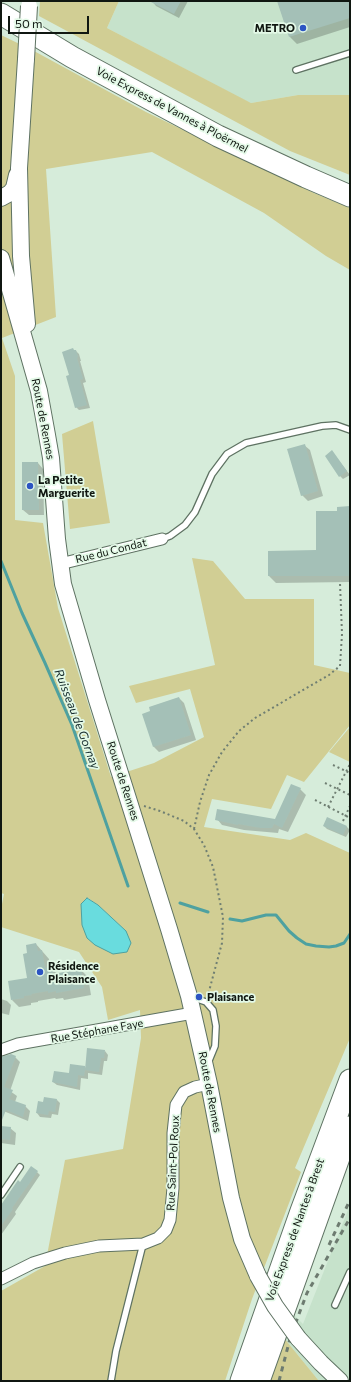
<!DOCTYPE html>
<meta charset="utf-8">
<style>
body{margin:0}
#map{position:relative;width:351px;height:1382px;overflow:hidden;background:#d6ecda;font-family:Commissioner,sans-serif}
canvas{display:block}
.frame{position:absolute;inset:0;border:2px solid #101711;pointer-events:none}
.scale{position:absolute;left:8px;top:16px;width:81px;height:18px;box-sizing:border-box;border:2px solid #101711;border-top:0;padding-left:5px;font-size:12px;line-height:14px;white-space:nowrap;color:#101711;-webkit-text-stroke:3px #e3f9e7;paint-order:stroke}
</style>
<div id="map">
<canvas width="351" height="1382"></canvas>
<div class="frame"></div>
<div class="scale">50 m</div>
</div>
<script>
const context = document.querySelector('canvas').getContext('2d');
context.lineJoin = 'round';
function fill(path, color) {
  context.fillStyle = color;
  context.fill(path, 'evenodd');
}
function toPath(rows) {
  const path = new Path2D();
  for (const r of rows) {
    path.moveTo(r[0], r[1]);
    for (let i = 2; i < r.length; i += 2) path.lineTo(r[i], r[i + 1]);
  }
  return path;
}
function trace(path, color, width, dash) {
  context.strokeStyle = color;
  context.lineWidth = width;
  context.lineCap = dash ? 'butt' : 'round';
  context.setLineDash(dash || []);
  context.stroke(path);
}
function drawText(font, color, halo, rows, align = 'center') {
  context.font = font + ' Commissioner,sans-serif';
  context.lineWidth = 3.5;
  context.setLineDash([]);
  context.textBaseline = 'middle';
  context.strokeStyle = halo;
  context.fillStyle = color;
  for (const [text, x, y, turn = 0] of rows) {
    context.save();
    context.translate(x, y);
    context.rotate((+turn || 0) * Math.PI / 180);
    context.textAlign = isNaN(turn) ? turn : align;
    if (halo) context.strokeText(text, 0, 0);
    context.fillText(text, 0, 0);
    context.restore();
  }
}
const built = toPath([
 [119,1,350,1,350,95,298,95,251,103,242,99,107,28],
 [350,1205,350,1381,319,1381,284,1338,293,1314,303,1324]
]);
const green = toPath([
 [40,1,119,1,107,28,251,103,298,95,350,95,350,175,290,151,39,16],
 [1,35,34,51,146,112,314,193,350,208,350,270,326,256,264,213,152,152,46,169,56,317,2,338,15,376,15,520,43,523,58,608,111,777,154,763,204,737,190,689,136,703,129,686,215,665,192,558,213,561,245,599,314,599,314,665,350,673,350,725,304,782,287,775,271,809,212,799,204,827,290,840,306,833,350,853,350,1038,295,1168,301,1172,252,1299,225,1381,1,1381,1,1291,45,1266,65,1160,123,1149,141,1038,140,1010,108,1020,102,987,79,952,1,927,1,909,4,894,1,893],
 [88,898,98,905,126,931,81,904],
 [93,421,110,523,70,529,62,434],
 [350,727,350,762,329,752],
 [284,1338,319,1381,270,1381]
]);
const water = toPath([
 [87,898,98,905,126,931,131,943,127,952,113,954,95,945,87,938,82,925,81,904,87,898]
]);
const shadow = toPath([
 [152,1,188,1,179,18,156,6],
 [278,1,350,1,350,27,297,44,290,37],
 [76,351,79,354,81,361,80,361,86,382,83,383,90,408,79,410,76,407,70,376],
 [304,445,310,450,323,496,308,501,302,495],
 [332,452,350,475,343,479,340,476],
 [38,463,43,469,44,515,29,515,23,510],
 [350,507,350,582,276,583,269,576,317,551,338,512],
 [179,698,184,703,196,740,159,752,154,747,151,712],
 [300,789,306,795,288,832,279,829,278,833,244,830,222,825,217,819,276,820],
 [328,818,347,827,350,830,346,837,327,829,324,826],
 [36,944,49,959,50,968,58,974,81,970,88,977,91,995,64,1000,63,998,56,999,55,998,38,1001,38,1002,31,1003,31,1005,19,1007,12,1000,28,979,29,954],
 [1,999,7,1001,11,1005,9,1015,1,1013],
 [105,1051,108,1055,107,1061,104,1061,102,1075,88,1073,88,1079,81,1078,80,1090,57,1085,53,1082,85,1067,86,1068],
 [1,1057,15,1057,20,1062,10,1091,17,1096,15,1102,25,1106,30,1111,28,1121,1,1110],
 [57,1100,60,1103,58,1115,52,1114,51,1118,40,1117,37,1113,43,1103],
 [1,1127,10,1128,16,1133,15,1145,1,1143],
 [37,1172,40,1175,15,1212,16,1214,1,1235,1,1208,20,1183]
]);
const stream = toPath([
 [1,561,22,613,45,663,72,725,128,886],
 [180,903,208,912],
 [230,919,242,921,266,915,276,915,289,931,297,938,306,944,316,946,329,947,336,946,344,943,350,934]
]);
const building = toPath([
 [149,1,181,1,174,14],
 [277,1,350,1,350,18,289,37],
 [73,348,74,350,76,350,78,357,77,358,83,379,80,380,87,405,75,408,66,376,69,375,62,352],
 [305,444,318,491,301,496,287,449],
 [332,450,347,471,339,477,325,456],
 [22,462,38,462,39,510,22,510],
 [350,506,350,576,268,576,268,551,316,550,316,511,337,511,337,507],
 [179,697,191,735,153,747,142,714,150,711,149,707],
 [291,784,301,788,282,828,274,824,272,828,261,828,238,824,238,825,215,820,217,809,275,819],
 [327,817,347,826,343,835,323,826],
 [36,943,38,951,42,950,45,968,52,967,53,974,81,969,84,988,56,993,56,991,48,993,48,991,31,994,32,995,24,996,24,998,11,1000,8,981,27,978,23,954,27,953,26,945],
 [87,1048,105,1050,104,1058,101,1058,99,1072,85,1070,84,1076,78,1075,77,1087,52,1082,54,1071,69,1073,70,1064,85,1066,85,1070],
 [11,1054,16,1056,4,1087,13,1090,9,1099,26,1105,23,1117,6,1110,2,1120,1,1119,1,1057],
 [44,1097,57,1099,55,1112,49,1111,48,1115,36,1113,38,1101,43,1102],
 [1,1126,11,1127,10,1140,1,1139],
 [31,1166,38,1171,12,1208,13,1209,1,1226,1,1205,18,1180,20,1182]
]);
const path = toPath([
 [333,765,350,773],
 [325,783,350,795],
 [315,800,350,818],
 [144,806,160,811,184,821,194,829,204,845,213,867,223,917,222,943,208,995],
 [328,807,350,764],
 [343,821,350,806],
 [194,829,200,802,209,775,222,752,239,731,255,718,329,675,340,666,342,634,340,583]
]);
const lane = toPath([
 [296,70,350,53],
 [162,539,170,536,185,525,195,512,212,474,227,454,246,443,322,426,336,425,350,430],
 [191,997,206,1002,213,1010,216,1026,215,1046,208,1063],
 [1,1195,20,1167],
 [335,1305,350,1272],
 [111,1381,116,1351,143,1244]
]);
const street = toPath([
 [60,564,162,539],
 [1,1050,18,1044,193,1013],
 [1,1279,33,1263,65,1253,99,1246,143,1244,158,1238,166,1230,170,1220,173,1188,173,1133,176,1105,184,1092,195,1087,209,1084]
]);
const secondary = toPath([
 [26,59,19,168,21,256,27,324],
 [1,198,10,193,14,188,17,175],
 [1,258,39,391,47,435,51,458,57,539,63,584,97,700,169,929,189,996,209,1084,231,1198,242,1239,258,1276],
 [298,1338,321,1363,340,1381]
]);
const highway = toPath([
 [1,14,72,57,218,136,306,177,350,196],
 [241,1381,301,1211,350,1080],
 [259,1381,350,1127]
]);
const rail = toPath([
 [329,1245,350,1200],
 [279,1381,291,1335,307,1293,350,1218]
]);
const secondaryBridge = toPath([
 [26,59,29,6],
 [258,1276,275,1306,298,1338]
]);
const markers = [
 [303,28,4,"#2c54c3"],
 [30,486,4,"#2c54c3"],
 [40,972,4,"#2c54c3"],
 [199,997,4,"#2c54c3"]
];
const poiNames = [
 ["METRO",295,28,"right"],
 ["La Petite",38,480],
 ["Marguerite",38,493],
 ["Résidence",48,966],
 ["Plaisance",48,979],
 ["Plaisance",207,997]
];
const streetNames = [
 ["Voie Express de Vannes à Ploërmel",172,110,28],
 ["Route de Rennes",43,419,79],
 ["Rue du Condat",111,551,-14],
 ["Route de Rennes",123,781,72],
 ["Rue Stéphane Faye",97,1031,-10],
 ["Route de Rennes",210,1092,79],
 ["Rue Saint-Pol Roux",173,1163,-87],
 ["Voie Express de Nantes à Brest",295,1230,-70]
];
const waterNames = [
 ["Ruisseau de Gornay",77,719,69]
];
fill(built, '#c6e2cb');
fill(green, '#d1ce94');
fill(water, '#69dcde');
trace(water, '#4ea1a0', 1);
fill(shadow, '#0003');
trace(stream, '#4ea1a0', 3);
fill(building, '#a4c0b7');
trace(lane, '#5e7262', 8);
trace(street, '#5e7262', 13);
trace(secondary, '#5e7262', 18);
trace(highway, '#5e7262', 23);
trace(path, '#6f7e72', 2, [2, 3]);
trace(lane, '#fff', 5.5);
trace(street, '#fff', 11);
trace(secondary, '#fff', 16);
trace(highway, '#fff', 21);
trace(rail, '#6d7b70', 3, [5, 5]);
trace(secondaryBridge, '#5e7262', 18, []);
trace(secondaryBridge, '#fff', 16);
for (const [x, y, r, color] of markers) {
  const dot = new Path2D();
  dot.arc(x, y, r, 0, 2 * Math.PI);
  context.fillStyle = color;
  context.fill(dot);
  trace(dot, '#e3f9e7', 1.5);
}
drawText('bold 11px', '#101711', '#e3f9e7', poiNames, 'left');
drawText('11px', '#101711', '#e3f9e7', streetNames);
drawText('italic 12px', '#182d2e', '#e3f9e7', waterNames);
</script>
